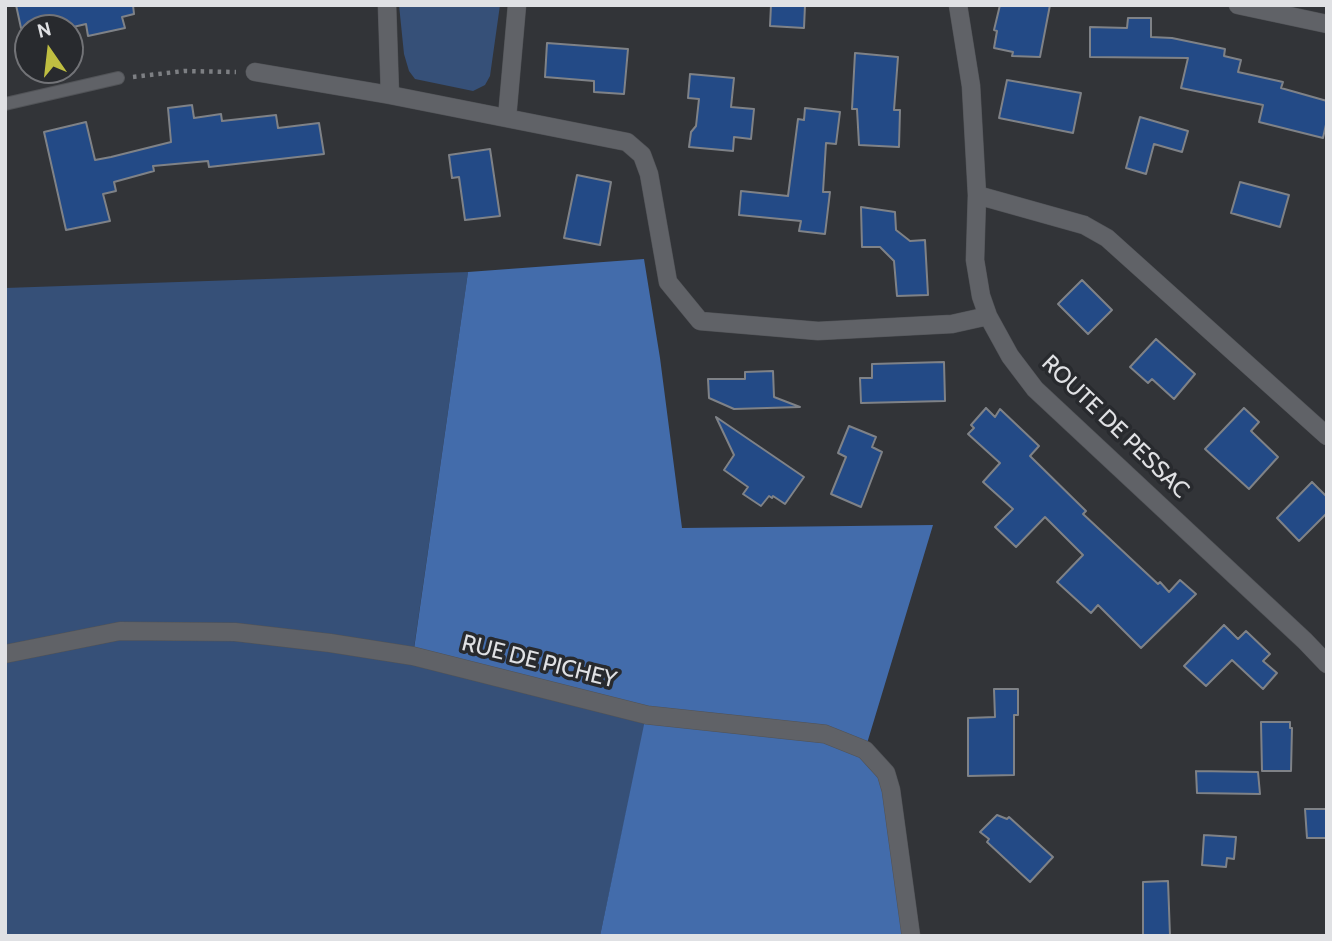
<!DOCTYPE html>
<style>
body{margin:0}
#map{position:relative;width:1332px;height:941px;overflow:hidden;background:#323438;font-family:Cabin,sans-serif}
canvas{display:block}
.frame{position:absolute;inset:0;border:7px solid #e0e1e4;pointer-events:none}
.north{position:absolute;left:14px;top:14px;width:70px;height:70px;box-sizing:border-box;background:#282a2e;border:2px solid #727377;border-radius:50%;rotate:346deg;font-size:19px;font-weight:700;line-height:28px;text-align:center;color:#e0e1e4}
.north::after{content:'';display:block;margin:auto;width:24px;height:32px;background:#bfbe41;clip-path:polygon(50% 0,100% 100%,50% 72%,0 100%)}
</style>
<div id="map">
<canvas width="1332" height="941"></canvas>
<div class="frame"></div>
<div class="north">N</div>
</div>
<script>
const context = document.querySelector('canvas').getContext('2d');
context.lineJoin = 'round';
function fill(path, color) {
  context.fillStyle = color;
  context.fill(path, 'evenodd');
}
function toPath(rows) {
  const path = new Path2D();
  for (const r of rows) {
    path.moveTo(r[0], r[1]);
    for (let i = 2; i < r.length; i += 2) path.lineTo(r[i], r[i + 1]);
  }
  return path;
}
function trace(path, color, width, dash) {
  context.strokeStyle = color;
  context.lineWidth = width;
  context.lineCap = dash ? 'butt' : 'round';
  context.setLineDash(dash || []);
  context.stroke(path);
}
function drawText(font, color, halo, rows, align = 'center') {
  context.font = font + ' Cabin,sans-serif';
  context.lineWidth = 7;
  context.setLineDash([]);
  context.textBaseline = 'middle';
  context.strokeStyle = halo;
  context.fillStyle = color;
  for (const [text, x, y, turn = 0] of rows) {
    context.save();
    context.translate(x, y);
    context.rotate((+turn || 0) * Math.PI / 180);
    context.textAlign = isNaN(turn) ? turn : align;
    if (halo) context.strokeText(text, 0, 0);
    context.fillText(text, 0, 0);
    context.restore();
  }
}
const green = toPath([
 [399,5,500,5,490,76,485,85,473,91,415,79,409,71,404,54],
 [468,272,413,655,647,715,600,936,5,936,5,288]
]);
const forest = toPath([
 [644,259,660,358,682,528,933,525,865,750,886,773,911,936,600,936,646,715,413,656,468,272]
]);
const building = toPath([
 [16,5,133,5,134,14,122,17,125,28,88,36,86,24,69,28,21,28,16,5],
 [771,5,805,5,804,28,770,26,771,5],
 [1000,5,1050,5,1040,57,1012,56,1013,52,994,48,997,31,994,30,1000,5],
 [1128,18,1151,18,1151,37,1172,38,1225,49,1224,56,1241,60,1238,72,1283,82,1281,88,1327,101,1327,120,1323,138,1259,122,1263,105,1181,88,1188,58,1090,57,1090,27,1127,28,1128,18],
 [547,43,628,49,624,94,594,92,594,81,545,77,547,43],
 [855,53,898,57,894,110,900,110,899,147,859,145,857,109,852,109,855,53],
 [690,74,734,78,731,107,754,109,751,139,734,137,733,151,689,147,691,132,696,126,699,99,688,98,690,74],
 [1007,80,1081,93,1073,133,999,118,1007,80],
 [192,105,194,118,221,114,222,121,276,115,278,128,319,123,324,154,209,167,208,161,153,166,154,171,114,182,116,191,103,194,110,221,66,230,44,132,86,122,95,160,111,157,171,142,168,108,192,105],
 [805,108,840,112,836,144,826,143,823,192,830,192,825,234,799,231,801,221,739,215,741,191,788,196,798,119,804,120,805,108],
 [1140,117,1188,131,1182,152,1154,144,1146,174,1126,168,1140,117],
 [490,149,500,216,465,220,459,177,452,178,449,155,490,149],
 [577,175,611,182,600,245,564,238,577,175],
 [1240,182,1289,195,1280,227,1231,213,1240,182],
 [861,207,895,212,896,230,910,241,925,240,928,295,897,296,894,261,880,247,862,247,861,207],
 [1082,280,1112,310,1088,334,1058,304,1082,280],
 [1156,339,1195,374,1174,399,1152,379,1148,383,1130,367,1156,339],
 [944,362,945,401,861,403,860,378,872,378,872,364,944,362],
 [773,371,774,397,800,407,734,409,709,398,708,379,745,379,745,372,773,371],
 [986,408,995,417,1000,409,1039,446,1030,456,1086,511,1083,514,1158,584,1160,582,1169,592,1180,580,1196,594,1141,648,1098,605,1091,613,1057,582,1083,555,1045,517,1016,547,995,527,1013,509,983,482,1000,463,968,434,974,428,971,425,986,408],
 [1244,408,1259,422,1251,431,1278,457,1249,489,1205,449,1244,408],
 [716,417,804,477,785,504,773,496,772,498,769,496,761,506,743,494,748,487,724,470,734,455,716,417],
 [849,426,876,437,872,447,882,452,861,507,831,494,846,457,838,453,849,426],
 [1312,482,1327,497,1327,513,1299,541,1277,518,1312,482],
 [1224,625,1238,639,1246,631,1270,654,1263,661,1277,673,1263,689,1232,660,1206,686,1184,666,1224,625],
 [994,689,1018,689,1018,715,1014,715,1014,775,968,776,968,718,995,717,994,689],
 [1261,722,1290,722,1290,728,1292,728,1291,771,1262,771,1261,722],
 [1196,771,1258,772,1260,794,1197,793,1196,771],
 [1305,809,1327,809,1327,838,1307,838,1305,809],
 [997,815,1007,819,1009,817,1053,857,1030,882,987,842,989,839,980,832,997,815],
 [1204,835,1236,837,1234,859,1227,858,1226,867,1202,865,1204,835],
 [1168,881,1170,936,1143,936,1143,882,1168,881]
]);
const path = toPath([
 [133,77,184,71,236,72]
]);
const lane = toPath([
 [5,104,118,78]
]);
const street = toPath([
 [387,5,390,95],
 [958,5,971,86,977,195,975,260,981,296,988,316,1010,356,1035,389,1305,641,1327,664],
 [1238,5,1327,24],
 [255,72,390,95,627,142,642,155,649,174,668,282,700,321,818,331,952,324,988,316],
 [507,118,517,5],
 [977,195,1084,225,1107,238,1327,436],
 [5,654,120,631,235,632,330,643,413,656,647,715,825,734,865,750,886,773,891,790,911,936]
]);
const streetNames = [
 ["ROUTE DE PESSAC",1115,427,44],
 ["RUE DE PICHEY",539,662,14]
];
fill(green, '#365078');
fill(forest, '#436cab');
fill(building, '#234a86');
trace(building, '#7f8287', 2);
trace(lane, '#515357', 14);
trace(street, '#515357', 19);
trace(path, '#7d7f83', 4.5, [3.5, 5]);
trace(lane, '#606267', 12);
trace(street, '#606267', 18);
drawText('23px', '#e0e1e4', '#282a2e', streetNames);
</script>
